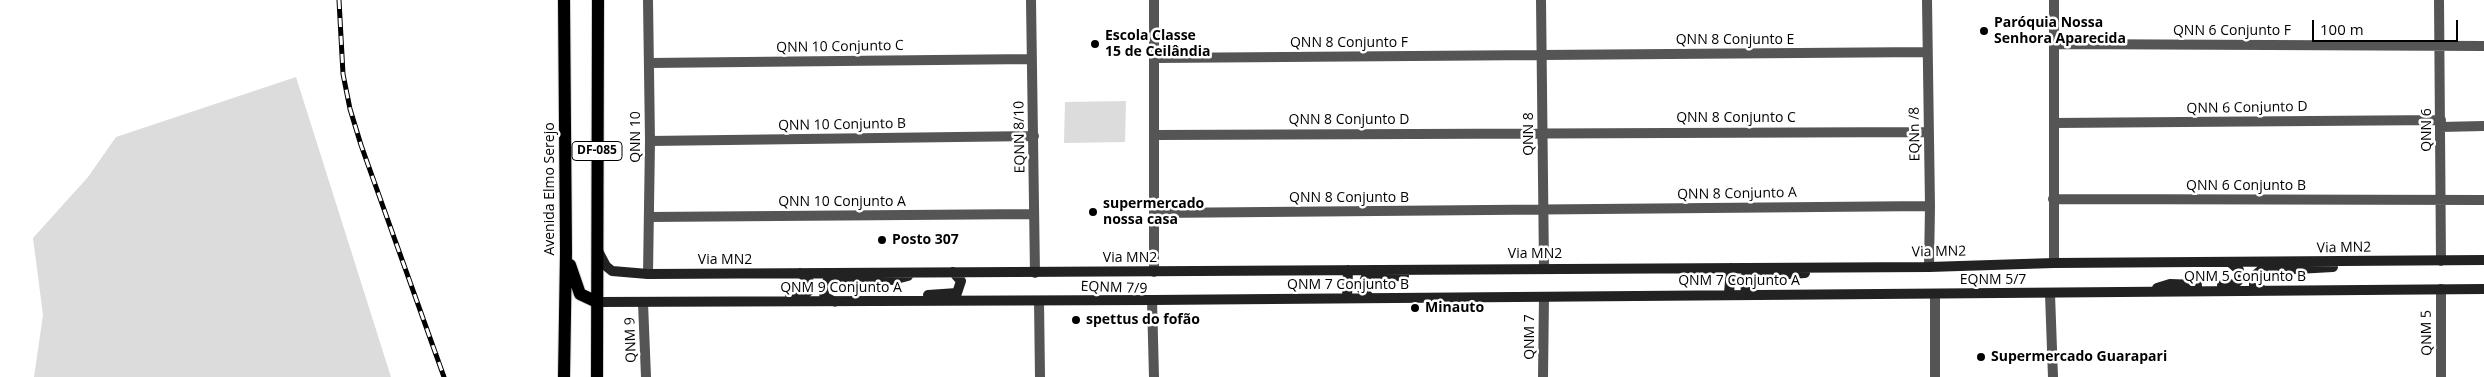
<!DOCTYPE html>
<meta charset="utf-8">
<style>
body{margin:0}
#map{position:relative;width:2484px;height:377px;overflow:hidden;background:#fff;font-family:"Open Sans",sans-serif}
canvas{display:block}
.scale{position:absolute;left:2312px;top:20px;width:146px;height:22px;box-sizing:border-box;border:2px solid #000;border-top:0;padding-left:6px;font-size:15px;line-height:18px;white-space:nowrap;color:#000;-webkit-text-stroke:4px #fff;paint-order:stroke}
</style>
<div id="map">
<canvas width="2484" height="377"></canvas>
<div class="scale">100 m</div>
</div>
<script>
const context = document.querySelector('canvas').getContext('2d');
context.lineJoin = 'round';
function fill(path, color) {
  context.fillStyle = color;
  context.fill(path, 'evenodd');
}
function toPath(rows) {
  const path = new Path2D();
  for (const r of rows) {
    path.moveTo(r[0], r[1]);
    for (let i = 2; i < r.length; i += 2) path.lineTo(r[i], r[i + 1]);
  }
  return path;
}
function trace(path, color, width, dash) {
  context.strokeStyle = color;
  context.lineWidth = width;
  context.lineCap = dash ? 'butt' : 'round';
  context.setLineDash(dash || []);
  context.stroke(path);
}
function drawText(font, color, halo, rows, align = 'center') {
  context.font = font + ' "Open Sans",sans-serif';
  context.lineWidth = 5;
  context.setLineDash([]);
  context.textBaseline = 'middle';
  context.strokeStyle = halo;
  context.fillStyle = color;
  for (const [text, x, y, turn = 0] of rows) {
    context.save();
    context.translate(x, y);
    context.rotate((+turn || 0) * Math.PI / 180);
    context.textAlign = isNaN(turn) ? turn : align;
    if (halo) context.strokeText(text, 0, 0);
    context.fillText(text, 0, 0);
    context.restore();
  }
}
const green = toPath([
 [296,77,391,377,34,377,43,315,33,238,88,177,116,137],
 [1126,101,1125,142,1064,143,1065,102]
]);
const street = toPath([
 [648,0,650,141,648,274],
 [1031,0,1035,273],
 [1154,0,1154,272],
 [1541,0,1544,267],
 [1927,0,1930,206,1929,267],
 [2054,0,2054,263],
 [2439,0,2441,261],
 [2054,44,2484,46],
 [1155,58,1927,52],
 [649,63,1032,59],
 [2054,123,2441,120],
 [2440,127,2484,126],
 [1155,135,1928,132],
 [650,141,1034,136],
 [2053,199,2484,200],
 [1155,213,1930,206],
 [649,217,1034,214],
 [2441,289,2441,377],
 [2050,294,2053,377],
 [1152,300,1154,377],
 [1039,301,1040,377],
 [643,303,646,377],
 [1543,377,1544,297],
 [1935,377,1935,294]
]);
const secondary = toPath([
 [597,249,606,266,612,271,648,274,1929,267,2054,263,2484,260],
 [2222,285,2232,285,2238,281,2239,270,2231,263],
 [2157,288,2170,284,2197,285],
 [2264,291,2254,286,2254,276,2260,271,2333,267],
 [1729,294,1731,268],
 [790,295,802,295,809,291,810,287,808,279,800,273],
 [928,295,957,293,961,281,953,272],
 [1746,295,1745,277,1805,273],
 [1347,298,1348,270],
 [1370,298,1361,288,1366,277,1404,276],
 [597,302,1152,300,2484,289],
 [835,302,825,297,823,290,828,280,892,280,908,276]
]);
const primary = toPath([
 [570,265,580,294,597,302],
 [564,377,566,252,564,0],
 [597,377,598,0]
]);
const rail = toPath([
 [339,0,343,74,350,109,361,145,444,377]
]);
const markers = [
 [1984,31,5,"#000"],
 [1095,44,5,"#000"],
 [1093,212,5,"#000"],
 [882,240,5,"#000"],
 [1415,308,5,"#000"],
 [1076,320,5,"#000"],
 [1981,357,5,"#000"]
];
const shields = [
 [597,151,50]
];
const shieldNames = [
 ["DF-085",597,151]
];
const poiNames = [
 ["Paróquia Nossa",1994,23],
 ["Senhora Aparecida",1994,39],
 ["Escola Classe",1105,36],
 ["15 de Ceilândia",1105,52],
 ["supermercado",1103,204],
 ["nossa casa",1103,220],
 ["Posto 307",892,240],
 ["Minauto",1425,308],
 ["spettus do fofão",1086,320],
 ["Supermercado Guarapari",1991,357]
];
const streetNames = [
 ["QNN 6 Conjunto F",2232,31],
 ["QNN 8 Conjunto E",1735,40],
 ["QNN 8 Conjunto F",1349,43],
 ["QNN 10 Conjunto C",840,47,-1],
 ["QNN 6 Conjunto D",2247,108,-1],
 ["QNN 8 Conjunto C",1736,118],
 ["QNN 8 Conjunto D",1349,120],
 ["QNN 10 Conjunto B",842,125,-1],
 ["QNN 6",2427,130,-90],
 ["QNN 8",1529,134,-90],
 ["EQNn /8",1915,134,-91],
 ["QNN 10",636,137,-90],
 ["EQNN 8/10",1020,137,-91],
 ["QNN 6 Conjunto B",2246,186],
 ["Avenida Elmo Serejo",550,189,-90],
 ["QNN 8 Conjunto A",1737,194,-1],
 ["QNN 8 Conjunto B",1349,198],
 ["QNN 10 Conjunto A",842,202],
 ["Via MN2",2344,248,-1],
 ["Via MN2",1939,252,-1],
 ["Via MN2",1535,254],
 ["Via MN2",1130,258],
 ["Via MN2",725,260],
 ["QNM 5 Conjunto B",2245,277],
 ["EQNM 5/7",1993,280],
 ["QNM 7 Conjunto A",1739,281],
 ["QNM 7 Conjunto B",1348,285],
 ["QNM 9 Conjunto A",841,288],
 ["EQNM 7/9",1114,288,2],
 ["QNM 5",2427,333,-91],
 ["QNM 7",1530,337,-90],
 ["QNM 9",631,340,-92]
];
fill(green, '#dcdcdc');
trace(primary, '#dbdbdb', 14);
trace(street, '#555', 10);
trace(secondary, '#222', 10);
trace(primary, '#000', 12);
trace(rail, '#000', 5);
trace(rail, '#fff', 3, [9]);
for (const [x, y, r, color] of markers) {
  const dot = new Path2D();
  dot.arc(x, y, r, 0, 2 * Math.PI);
  context.fillStyle = color;
  context.fill(dot);
  trace(dot, '#fff', 2);
}
for (const [x, y, w] of shields) {
  const box = new Path2D();
  box.roundRect(x - w / 2, y - 9.5, w, 19, 4);
  context.fillStyle = '#fff';
  context.fill(box);
  trace(box, '#000', 1);
}
drawText('bold 12px', '#000', null, shieldNames);
drawText('bold 14px', '#000', '#fff', poiNames, 'left');
drawText('14px', '#000', '#fff', streetNames);
</script>
